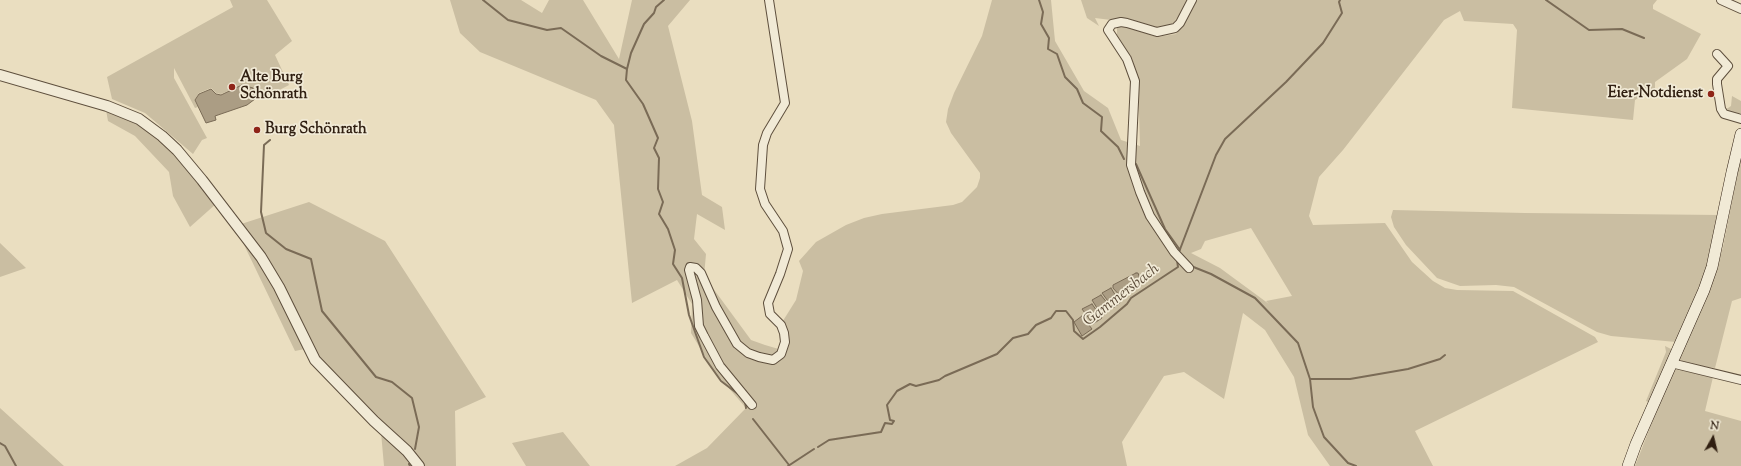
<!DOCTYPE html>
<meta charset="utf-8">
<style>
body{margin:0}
#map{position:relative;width:1741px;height:466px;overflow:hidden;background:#eadec0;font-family:"Sorts Mill Goudy",serif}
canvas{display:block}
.north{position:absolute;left:1693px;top:418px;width:40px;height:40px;-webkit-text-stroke:3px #f1ead6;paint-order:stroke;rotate:8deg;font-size:11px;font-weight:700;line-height:16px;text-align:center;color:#301f11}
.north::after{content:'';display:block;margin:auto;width:14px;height:18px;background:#301f11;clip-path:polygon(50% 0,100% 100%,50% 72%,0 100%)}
</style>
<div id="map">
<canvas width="1741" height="466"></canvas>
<div class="north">N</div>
</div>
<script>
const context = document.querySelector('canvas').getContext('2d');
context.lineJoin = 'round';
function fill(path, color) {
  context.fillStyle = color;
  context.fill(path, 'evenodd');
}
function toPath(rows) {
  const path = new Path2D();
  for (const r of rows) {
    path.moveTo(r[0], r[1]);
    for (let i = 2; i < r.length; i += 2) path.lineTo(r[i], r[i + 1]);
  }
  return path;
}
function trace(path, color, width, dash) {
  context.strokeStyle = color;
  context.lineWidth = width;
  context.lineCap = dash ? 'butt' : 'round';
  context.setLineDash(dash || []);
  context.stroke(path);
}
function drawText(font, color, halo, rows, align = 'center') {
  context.font = font + ' "Sorts Mill Goudy",serif';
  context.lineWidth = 3.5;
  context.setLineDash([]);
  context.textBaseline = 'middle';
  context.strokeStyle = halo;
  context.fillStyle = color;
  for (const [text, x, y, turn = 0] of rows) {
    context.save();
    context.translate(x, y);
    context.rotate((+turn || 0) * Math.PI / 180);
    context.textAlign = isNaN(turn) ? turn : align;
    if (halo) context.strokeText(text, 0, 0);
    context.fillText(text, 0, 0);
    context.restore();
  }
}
const green = toPath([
 [230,0,267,0,292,41,275,55,289,85,262,99,253,88,242,85,221,94,216,93,211,88,199,93,195,100,198,107,195,108,174,68,174,78,207,138,202,140,193,154,145,113,112,99,107,77,233,7],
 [450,0,521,0,542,13,549,0,583,0,619,59,632,0,690,0,668,26,692,121,702,195,722,207,725,230,697,214,694,239,706,254,704,276,751,340,765,345,782,350,781,324,796,300,803,271,799,261,816,242,846,225,864,218,882,214,953,205,962,202,977,187,980,178,980,173,951,133,946,122,948,109,954,93,982,36,992,0,1051,0,1055,41,1084,91,1108,108,1121,140,1140,146,1138,80,1132,58,1117,35,1117,27,1126,27,1157,37,1176,34,1196,0,1657,0,1653,5,1653,9,1701,34,1687,59,1655,82,1655,88,1635,100,1633,120,1512,108,1517,30,1513,24,1464,21,1460,11,1444,20,1343,150,1319,177,1309,216,1313,225,1385,223,1412,262,1433,281,1445,288,1457,290,1513,291,1595,337,1598,342,1415,431,1433,466,1330,466,1308,435,1294,377,1265,330,1243,313,1224,399,1184,372,1164,376,1122,442,1127,466,675,466,707,448,746,408,714,371,691,333,692,304,677,280,632,303,614,125,596,100,480,52,460,33],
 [1251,228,1292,296,1266,301,1269,304,1220,268,1191,253,1201,249,1205,241],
 [1081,0,1188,0,1179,16,1171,25,1158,28,1127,18,1111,20,1095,18,1099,26,1087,18],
 [1732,96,1741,101,1741,113,1734,114,1725,110,1731,106],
 [106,110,144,125,173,148,217,203,190,227,173,196,169,172,135,136,108,121],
 [1741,156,1741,298,1732,301,1715,368,1687,364,1679,359,1714,278,1723,247],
 [309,202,385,241,486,397,455,411,456,466,384,466,380,421,318,359,315,347,295,351,235,226],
 [1393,210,1525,213,1719,215,1710,262,1676,342,1611,336,1597,332,1514,287,1496,285,1460,286,1437,278,1406,245,1394,227,1391,217],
 [0,243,26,268,0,277],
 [1665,346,1673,350,1650,403,1646,401,1666,352],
 [1673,369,1713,377,1705,411,1741,421,1741,466,1635,466],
 [0,408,64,466,0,466],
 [563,432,590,466,526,466,512,443]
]);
const water = toPath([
 [242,85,253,88,255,99,247,105,215,116,216,120,206,123,195,100,199,94,211,89,216,94,221,95,242,85],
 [1136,273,1138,273,1141,282,1126,297,1122,298,1113,288,1113,285,1136,273],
 [1111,288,1120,303,1113,308,1102,293,1111,288],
 [1101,295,1111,308,1102,316,1092,300,1101,295],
 [1092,304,1102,318,1093,324,1082,309,1092,304],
 [1082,316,1092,329,1082,336,1074,322,1082,316]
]);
const stream = toPath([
 [483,0,508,20,547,30,561,28,601,56,627,69,626,80,643,104,658,138,654,148,659,158,658,189,663,202,659,214,668,229,675,250,673,264,682,278,689,315,704,357,721,381,738,394],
 [1039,0,1043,12,1041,24,1049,38,1048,49,1057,54,1065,77,1077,89,1083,103,1102,117,1101,131,1118,147,1124,159],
 [1546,0,1589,30,1622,29,1644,38],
 [627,69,631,53,644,24,654,13,656,7,664,0],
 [270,140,264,145,261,212,266,233,286,249,311,259,322,311,376,377,392,382,412,398,419,427,415,449],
 [1136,164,1165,229,1180,250],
 [1179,252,1216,155,1225,139,1286,82,1323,43,1342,13,1339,2,1340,0],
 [1191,266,1211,274,1255,298,1298,343,1310,379,1313,407,1324,437,1348,463,1356,466],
 [1310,379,1350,379,1408,369,1440,359,1445,355],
 [745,401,746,408],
 [753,419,789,465],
 [0,443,5,446,16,466],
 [818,447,829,440,881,432,885,423,892,424,894,421,890,420,887,405,897,391,910,384,916,386,939,380,945,376,997,354,1013,338,1028,334,1036,325,1051,318,1056,311,1066,311,1073,320,1074,331,1083,339,1100,327,1127,304,1131,298,1178,267,1177,260],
 [409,464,410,466],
 [788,466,814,449]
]);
const minor = toPath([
 [1721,0,1741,9],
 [1717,54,1728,66,1717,79,1717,84,1721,109,1724,114,1741,119],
 [1189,268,1174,252,1150,216,1140,192,1131,165,1135,81,1127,59,1108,30,1112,24,1121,22,1127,23,1157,32,1175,28,1180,23,1192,0],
 [1671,363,1741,380],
 [752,405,720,366,704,336,699,326,697,300,689,270,690,267,696,268,701,273,716,307,737,344,748,353,759,357,773,360,781,354,785,342,784,333,781,325,770,314,768,303,780,274,788,249,783,231,765,204,760,189,763,145,767,133,785,103,769,0]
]);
const tertiary = toPath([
 [0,75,107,106,139,119,162,136,177,150,202,180,261,257,279,287,315,360,374,421,407,451,419,466]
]);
const secondary = toPath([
 [1628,466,1636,444,1704,290,1712,267,1732,172,1741,134]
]);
const markers = [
 [232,87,4,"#8f2418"],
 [1711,94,4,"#8f2418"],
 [257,130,4,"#8f2418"]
];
const poiNames = [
 ["Alte Burg",240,78],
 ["Schönrath",240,95],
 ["Eier-Notdienst",1703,94,"right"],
 ["Burg Schönrath",265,130]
];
const waterNames = [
 ["Gammersbach",1122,296,-38]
];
fill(green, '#cabea2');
fill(water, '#ab9d84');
trace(water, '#7a6b56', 1);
trace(stream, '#7a6b56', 2);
trace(minor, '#5e4f3d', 10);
trace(tertiary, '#5e4f3d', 12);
trace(secondary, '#301f11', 12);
trace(minor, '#f1ead6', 8);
trace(tertiary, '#f1ead6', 10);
trace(secondary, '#f1ead6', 11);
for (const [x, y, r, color] of markers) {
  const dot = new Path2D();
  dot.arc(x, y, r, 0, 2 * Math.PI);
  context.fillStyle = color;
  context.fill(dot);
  trace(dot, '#f1ead6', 1.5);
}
drawText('bold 15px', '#301f11', '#f1ead6', poiNames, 'left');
drawText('italic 16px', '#5b4b39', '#f1ead6', waterNames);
</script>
